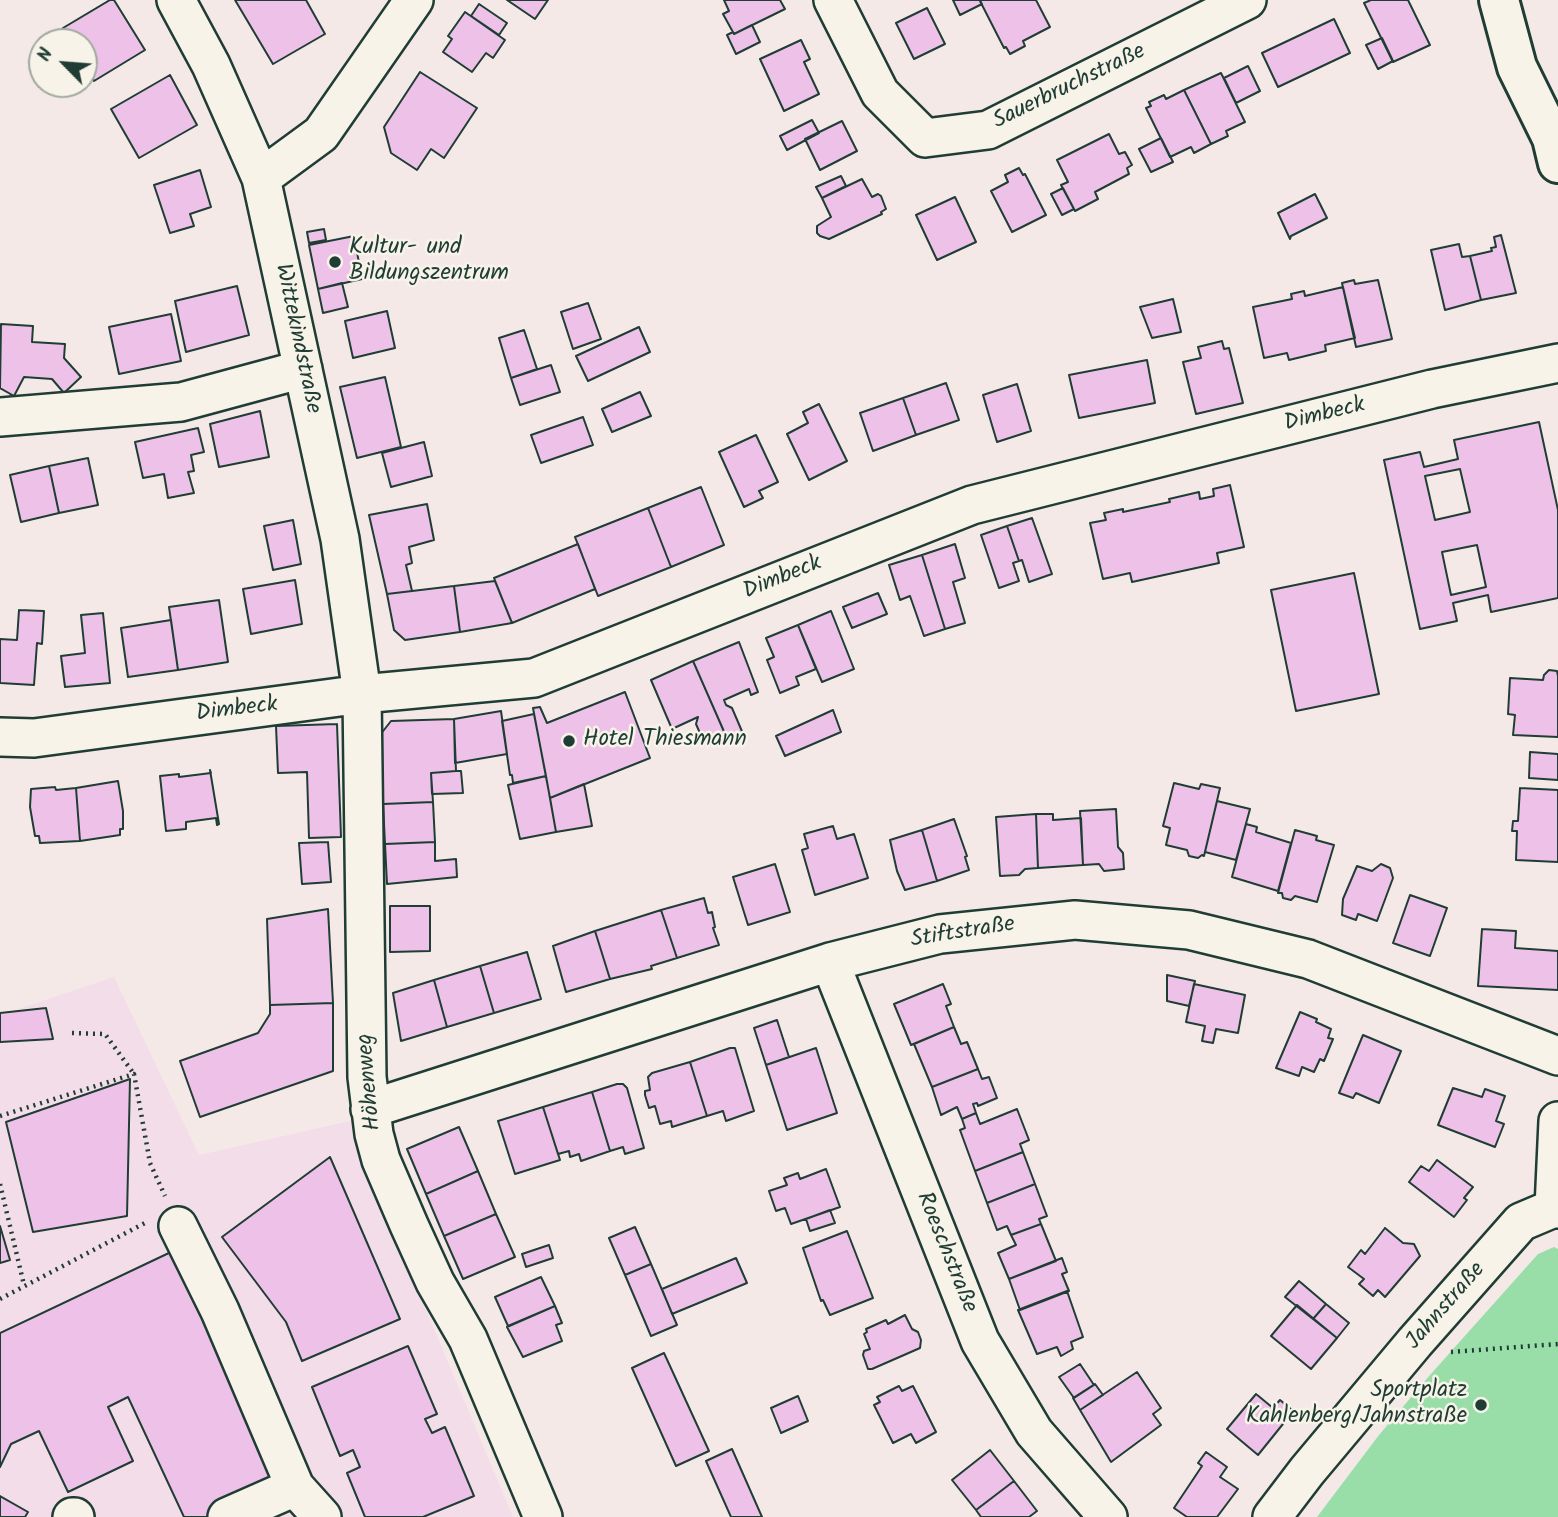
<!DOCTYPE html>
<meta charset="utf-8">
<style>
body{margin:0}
#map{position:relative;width:1558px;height:1517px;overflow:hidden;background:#f5e9e8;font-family:Kalam,sans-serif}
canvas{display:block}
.north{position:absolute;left:28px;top:28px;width:70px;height:70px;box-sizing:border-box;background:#f7f3e8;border:2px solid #a1aaa0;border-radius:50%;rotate:295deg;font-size:19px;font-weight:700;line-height:28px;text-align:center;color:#1f3d34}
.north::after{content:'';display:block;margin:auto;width:24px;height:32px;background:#1f3d34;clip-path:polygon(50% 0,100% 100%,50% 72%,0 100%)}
</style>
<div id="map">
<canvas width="1558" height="1517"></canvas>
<div class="north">N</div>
</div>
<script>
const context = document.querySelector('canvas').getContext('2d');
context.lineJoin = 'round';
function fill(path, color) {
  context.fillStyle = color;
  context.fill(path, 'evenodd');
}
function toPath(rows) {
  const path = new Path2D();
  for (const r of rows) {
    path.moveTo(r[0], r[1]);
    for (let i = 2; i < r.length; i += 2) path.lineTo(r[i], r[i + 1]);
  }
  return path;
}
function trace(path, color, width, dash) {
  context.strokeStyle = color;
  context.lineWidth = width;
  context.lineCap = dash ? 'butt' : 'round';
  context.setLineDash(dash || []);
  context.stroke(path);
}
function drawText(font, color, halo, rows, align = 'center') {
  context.font = font + ' Kalam,sans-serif';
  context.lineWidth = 5;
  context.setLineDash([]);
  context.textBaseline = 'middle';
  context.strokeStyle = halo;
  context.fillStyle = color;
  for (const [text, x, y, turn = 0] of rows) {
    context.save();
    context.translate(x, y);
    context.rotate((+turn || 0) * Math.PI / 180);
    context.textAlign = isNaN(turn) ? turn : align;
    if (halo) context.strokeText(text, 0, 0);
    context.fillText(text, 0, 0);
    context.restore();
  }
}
const built = toPath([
 [114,977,199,1155,354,1120,368,1171,513,1517,0,1517,0,1015]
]);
const green = toPath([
 [1554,1247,1558,1249,1558,1517,1317,1517,1379,1435,1430,1375,1538,1254]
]);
const building = toPath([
 [110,0,114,0,145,50,94,81,84,64,84,42,71,42,63,28,110,0],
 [235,0,306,0,325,34,273,64,235,0],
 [507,0,548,0,535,19,507,0],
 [724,0,780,0,785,9,734,34,723,14,729,11,724,0],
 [953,0,982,0,980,1,982,4,960,15,953,0],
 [982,0,1036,0,1050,27,1023,41,1025,46,1010,54,1006,47,1004,48,980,1,982,0],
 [1371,0,1408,0,1430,45,1393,62,1364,3,1371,0],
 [479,4,507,23,499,35,471,16,479,4],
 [927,8,945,44,914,59,896,23,927,8],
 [465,12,505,40,493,58,486,53,472,72,443,52,452,39,448,36,465,12],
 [1334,19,1350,53,1278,87,1262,53,1334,19],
 [752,25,760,42,736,54,727,35,733,32,734,34,752,25],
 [1382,38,1393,61,1378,69,1366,45,1382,38],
 [801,40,810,59,804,62,819,94,784,111,760,59,801,40],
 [1248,66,1260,91,1236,103,1224,78,1248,66],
 [420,72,477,108,444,158,431,149,417,170,391,153,384,127,420,72],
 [1221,73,1245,122,1226,131,1228,136,1211,144,1184,90,1221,73],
 [170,75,197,125,139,158,111,109,170,75],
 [1184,90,1211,144,1194,153,1191,147,1170,157,1146,108,1151,106,1149,102,1164,95,1166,99,1184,90],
 [812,120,819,133,787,150,780,136,812,120],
 [842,121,857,151,820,170,805,139,842,121],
 [1109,134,1119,154,1125,152,1132,165,1127,168,1129,174,1095,192,1098,199,1075,211,1061,185,1068,182,1057,160,1109,134],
 [1161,138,1173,162,1151,172,1139,149,1161,138],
 [1019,168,1023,175,1025,174,1046,215,1012,232,991,191,1008,182,1005,175,1019,168],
 [200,170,211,207,190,214,194,226,170,233,154,185,200,170],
 [841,176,846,186,822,198,816,187,841,176],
 [862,179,872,197,878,194,881,196,886,209,881,212,882,214,829,239,820,236,817,233,817,226,831,217,822,198,862,179],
 [1063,188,1074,209,1062,215,1051,194,1063,188],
 [1315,194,1327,218,1291,236,1290,239,1278,213,1315,194],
 [955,197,976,242,937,260,916,215,955,197],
 [324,229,326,240,309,243,307,232,324,229],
 [1501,235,1516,293,1481,300,1470,256,1492,251,1491,248,1496,247,1494,237,1501,235],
 [354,236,362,279,318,289,309,245,354,236],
 [1459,244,1462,257,1470,256,1481,300,1445,310,1431,250,1459,244],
 [1354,280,1355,284,1378,280,1392,339,1356,347,1342,283,1354,280],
 [342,283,348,307,323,313,318,289,342,283],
 [237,286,249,335,186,352,175,301,237,286],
 [1343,287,1355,338,1325,345,1326,351,1289,360,1287,353,1264,358,1253,307,1292,299,1291,294,1304,291,1305,296,1343,287],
 [1173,299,1181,332,1152,338,1140,307,1173,299],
 [588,303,601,339,573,349,561,312,588,303],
 [387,311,395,348,353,358,345,321,387,311],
 [171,314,181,361,119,374,109,327,171,314],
 [1,324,33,326,32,342,65,344,64,358,81,377,64,393,52,379,24,377,14,396,0,388,1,324],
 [639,327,650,352,588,381,576,356,639,327],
 [524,330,537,369,511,378,499,338,524,330],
 [1222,341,1224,349,1229,348,1243,403,1196,414,1183,362,1201,358,1198,347,1222,341],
 [1147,360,1155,403,1079,418,1069,375,1147,360],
 [551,365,560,392,520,405,511,378,551,365],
 [385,377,401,447,357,458,340,387,385,377],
 [946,383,959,420,916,435,903,398,946,383],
 [1017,384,1031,431,997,442,983,395,1017,384],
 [640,392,651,416,612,432,602,409,640,392],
 [903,398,916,435,873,451,860,413,903,398],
 [819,404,847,461,809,480,787,434,808,423,803,412,819,404],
 [260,411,269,457,219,467,210,424,260,411],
 [583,417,593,445,541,463,531,435,583,417],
 [1539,422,1558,510,1558,598,1491,612,1488,595,1453,603,1457,621,1420,629,1384,460,1420,452,1424,467,1458,459,1454,440,1539,422],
 [1460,469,1470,512,1435,520,1425,476,1460,469],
 [1477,545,1486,587,1451,595,1442,552,1477,545],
 [198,428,204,452,191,455,194,471,188,472,194,493,168,498,164,474,143,478,135,442,198,428],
 [756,435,778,482,759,491,763,498,744,507,719,452,756,435],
 [424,442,432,476,391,487,382,453,424,442],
 [88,458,98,505,59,513,49,466,88,458],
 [49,466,59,513,21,522,10,475,49,466],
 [1230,485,1244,547,1217,553,1219,563,1132,582,1130,573,1103,579,1090,523,1106,520,1104,513,1123,509,1123,512,1170,502,1169,499,1199,492,1200,499,1214,496,1213,489,1230,485],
 [701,487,724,545,671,567,648,508,701,487],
 [427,504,434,540,409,547,412,563,406,565,412,591,387,594,369,515,427,504],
 [648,508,671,567,598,596,575,537,648,508],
 [1032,518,1052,574,1029,582,1022,560,1019,561,1007,526,1032,518],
 [293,520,301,564,273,570,264,526,293,520],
 [1007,526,1019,561,1013,563,1019,581,999,588,981,535,1007,526],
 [578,544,595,589,512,623,494,578,578,544],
 [955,544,965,578,953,582,965,623,945,629,922,555,955,544],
 [922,555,945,629,924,636,910,596,900,600,889,565,922,555],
 [1354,573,1379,694,1296,711,1271,590,1354,573],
 [295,580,302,624,251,634,243,589,295,580],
 [495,581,512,623,460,632,454,586,495,581],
 [454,586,460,632,405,640,394,630,387,594,454,586],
 [878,593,887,614,852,628,843,607,878,593],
 [219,600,228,662,178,670,169,607,219,600],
 [19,610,44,611,42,644,37,643,34,685,0,683,0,639,17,640,19,610],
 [831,611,854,669,822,682,798,625,831,611],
 [103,613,110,683,65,687,61,656,85,653,81,615,103,613],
 [171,620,178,670,128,677,121,628,171,620],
 [798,625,816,669,796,677,799,685,780,693,767,660,774,657,766,638,798,625],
 [739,642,758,692,751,695,749,689,724,700,726,705,732,708,744,736,729,743,693,661,739,642],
 [693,661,726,736,705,745,696,724,698,717,672,729,651,680,693,661],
 [1549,670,1557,671,1558,676,1558,737,1513,735,1515,715,1508,714,1510,678,1543,680,1544,675,1549,670],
 [625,692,650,758,550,798,533,708,540,707,547,723,625,692],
 [833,710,841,732,785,756,776,736,833,710],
 [501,711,507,754,455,763,454,719,501,711],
 [534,714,546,776,513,783,512,775,510,775,502,721,534,714],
 [454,719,456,771,431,773,433,802,383,804,380,735,391,721,454,719],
 [337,724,341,837,309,838,307,772,278,773,276,726,337,724],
 [1530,752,1558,754,1558,780,1529,778,1530,752],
 [210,770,219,824,217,825,216,818,186,822,186,829,166,831,160,776,179,774,179,777,211,773,210,770],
 [456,771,461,771,463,793,432,794,431,773,456,771],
 [546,776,556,832,520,839,508,785,546,776],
 [118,781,123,811,123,829,120,829,120,835,80,841,76,788,118,781],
 [1174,783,1199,789,1201,784,1220,788,1204,856,1202,855,1198,858,1189,856,1187,850,1166,845,1170,828,1163,826,1174,783],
 [584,784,592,826,556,832,550,798,584,784],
 [55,787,56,790,76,788,80,841,40,843,39,836,35,836,30,807,31,789,55,787],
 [1520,788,1558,790,1558,862,1516,860,1517,831,1512,831,1513,821,1518,821,1520,788],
 [1217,801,1250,809,1236,860,1205,852,1217,801],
 [433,802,435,842,385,844,383,804,433,802],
 [1116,809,1118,847,1123,853,1124,869,1104,871,1099,864,1083,865,1080,811,1116,809],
 [1036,814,1038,868,1025,869,1019,875,1000,876,996,817,1036,814],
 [1036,814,1053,814,1053,820,1081,818,1083,865,1038,868,1036,814],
 [954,819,967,856,965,857,969,870,937,881,922,830,954,819],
 [1246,824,1257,827,1256,832,1291,843,1278,891,1232,877,1246,824],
 [833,826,837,839,854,834,868,878,815,895,802,850,808,848,804,834,833,826],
 [922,830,937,881,905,890,897,871,890,840,922,830],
 [1295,830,1317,836,1316,840,1334,845,1317,902,1295,896,1291,900,1283,898,1282,893,1278,893,1295,830],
 [328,842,331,882,302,884,299,843,328,842],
 [435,842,435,861,456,859,457,877,387,884,385,844,435,842],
 [775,864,790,912,748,925,733,877,775,864],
 [1381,864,1390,868,1393,878,1377,921,1358,914,1356,920,1342,915,1343,899,1357,866,1372,871,1381,864],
 [1410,895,1447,908,1430,956,1393,943,1410,895],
 [704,898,708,913,712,912,715,927,713,928,719,945,677,958,661,910,704,898],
 [390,906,430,906,430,951,390,952,390,906],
 [328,909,333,1003,270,1005,267,919,328,909],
 [661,910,677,958,651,966,652,969,610,979,595,931,661,910],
 [1482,929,1516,931,1515,948,1558,951,1558,990,1478,986,1482,929],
 [595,931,610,979,566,992,553,946,595,931],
 [527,952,541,999,494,1013,480,966,527,952],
 [480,966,494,1013,447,1027,434,980,480,966],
 [1167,975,1195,981,1189,1006,1167,1001,1167,975],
 [434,980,447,1027,401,1041,393,993,434,980],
 [943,984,951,1004,946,1006,954,1027,911,1045,894,1004,943,984],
 [1194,984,1245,995,1238,1033,1216,1029,1213,1043,1202,1041,1205,1026,1186,1022,1194,984],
 [333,1003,333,1071,200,1117,180,1061,258,1033,270,1014,270,1005,333,1003],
 [46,1008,53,1039,0,1042,0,1013,46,1008],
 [1300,1012,1317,1019,1316,1022,1331,1029,1328,1038,1333,1039,1324,1061,1320,1059,1314,1072,1302,1067,1299,1076,1276,1068,1300,1012],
 [777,1020,789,1057,766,1065,754,1028,777,1020],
 [954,1027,961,1044,967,1042,978,1069,932,1087,914,1044,954,1027],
 [1363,1035,1401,1051,1379,1103,1356,1093,1353,1098,1339,1093,1363,1035],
 [730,1048,735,1048,754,1111,726,1121,723,1111,707,1116,690,1062,730,1048],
 [816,1048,837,1113,787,1130,766,1065,816,1048],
 [690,1062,707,1116,672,1127,671,1121,660,1124,655,1106,649,1108,645,1095,645,1091,650,1090,648,1077,652,1073,690,1062],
 [978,1069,982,1079,989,1077,997,1098,978,1106,977,1103,973,1104,976,1113,962,1119,957,1107,941,1115,932,1087,978,1069],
 [130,1079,127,1216,33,1232,6,1122,130,1079],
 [617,1084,623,1084,627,1088,644,1148,625,1154,623,1147,610,1151,592,1092,617,1084],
 [1453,1088,1482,1097,1485,1089,1505,1096,1496,1121,1504,1124,1495,1147,1438,1125,1453,1088],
 [592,1092,610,1151,581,1161,579,1154,570,1157,569,1151,558,1154,543,1107,592,1092],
 [543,1107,560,1160,515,1174,498,1121,543,1107],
 [1017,1109,1029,1140,1020,1144,1023,1152,975,1171,960,1130,965,1128,962,1119,976,1113,980,1124,1017,1109],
 [459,1127,478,1171,426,1194,407,1149,459,1127],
 [1023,1152,1035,1184,987,1203,975,1171,1023,1152],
 [330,1157,400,1319,302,1361,286,1322,222,1237,330,1157],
 [1437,1160,1473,1187,1464,1198,1467,1200,1454,1217,1409,1182,1421,1166,1429,1171,1437,1160],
 [826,1169,840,1207,791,1224,785,1208,776,1211,769,1191,787,1185,784,1178,798,1173,800,1179,826,1169],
 [478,1171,496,1214,444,1236,426,1194,478,1171],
 [1035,1184,1047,1216,1039,1219,1041,1224,1011,1235,1007,1226,997,1230,987,1203,1035,1184],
 [830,1210,835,1223,810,1231,806,1219,830,1210],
 [496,1214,515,1257,463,1279,444,1236,496,1214],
 [1041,1224,1056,1261,1009,1279,998,1253,1016,1245,1011,1235,1041,1224],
 [0,1226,10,1260,0,1263,0,1226],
 [635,1227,651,1264,625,1275,609,1238,635,1227],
 [1385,1228,1403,1243,1414,1244,1420,1256,1385,1297,1378,1290,1373,1296,1359,1284,1364,1279,1348,1267,1361,1250,1365,1254,1385,1228],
 [847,1231,873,1298,830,1315,823,1300,821,1301,803,1248,847,1231],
 [549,1245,553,1258,526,1267,522,1254,549,1245],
 [171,1252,283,1490,225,1517,184,1517,128,1397,108,1407,133,1461,68,1492,39,1431,11,1444,0,1467,0,1333,171,1252],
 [736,1258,747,1283,672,1314,662,1289,736,1258],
 [1062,1258,1067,1272,1062,1274,1069,1291,1020,1310,1009,1279,1062,1258],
 [651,1264,677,1325,651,1336,625,1275,651,1264],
 [541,1277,555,1306,508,1326,495,1297,541,1277],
 [1299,1281,1326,1304,1313,1319,1285,1297,1299,1281],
 [1067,1291,1083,1337,1071,1342,1073,1349,1061,1356,1057,1347,1037,1354,1018,1310,1067,1291],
 [1326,1304,1349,1323,1337,1338,1313,1319,1326,1304],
 [1297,1305,1337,1338,1311,1369,1271,1336,1297,1305],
 [555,1306,562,1323,556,1325,562,1341,523,1357,507,1327,555,1306],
 [905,1315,912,1329,918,1332,921,1340,920,1348,872,1369,868,1369,863,1355,864,1351,870,1349,864,1334,867,1332,866,1329,886,1320,888,1324,905,1315],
 [408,1346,437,1414,425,1419,432,1433,445,1427,474,1496,423,1517,365,1517,347,1473,360,1467,353,1450,340,1456,312,1387,408,1346],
 [664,1353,709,1451,676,1466,632,1368,664,1353],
 [1080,1364,1094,1385,1074,1398,1059,1377,1080,1364],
 [1137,1372,1161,1408,1153,1414,1161,1425,1111,1462,1080,1410,1137,1372],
 [1095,1384,1103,1395,1080,1410,1073,1398,1095,1384],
 [899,1386,902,1391,913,1386,936,1432,916,1443,911,1434,893,1443,874,1405,880,1402,877,1397,899,1386],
 [1256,1394,1273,1408,1280,1400,1292,1410,1285,1418,1287,1419,1258,1455,1227,1429,1256,1394],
 [798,1396,808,1421,781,1433,771,1408,798,1396],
 [732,1449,762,1517,731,1517,706,1461,732,1449],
 [990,1450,1014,1481,976,1510,952,1480,990,1450],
 [1206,1452,1227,1467,1220,1477,1238,1489,1217,1517,1187,1517,1174,1508,1202,1466,1198,1463,1206,1452],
 [1014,1481,1037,1511,1029,1517,981,1517,976,1510,1014,1481],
 [0,1496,28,1512,25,1517,0,1517,0,1496]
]);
const path = toPath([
 [72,1033,105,1034,134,1074],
 [0,1116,134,1074,150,1163,165,1196],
 [0,1184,24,1285],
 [0,1299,145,1223],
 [1451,1352,1558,1344]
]);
const minor = toPath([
 [176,0,211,65,261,178,340,539,362,694,367,1077,374,1134,381,1160,409,1225,435,1282,468,1339,543,1517],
 [833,0,880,93,925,138,988,130,1247,0],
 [261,178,321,134,414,0],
 [0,417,181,402,303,369],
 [0,737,34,738,362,694,534,678,972,505,1432,389,1558,363],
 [830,962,980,1341,1034,1432,1108,1517],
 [370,1109,830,962,940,934,1075,920,1189,930,1308,959,1558,1056],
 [1554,1208,1558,1121],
 [178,1226,220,1311,295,1487,322,1517],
 [72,1517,75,1517],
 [227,1517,295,1487],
 [1272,1517,1307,1471,1415,1342,1521,1222,1554,1208,1558,1209]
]);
const major = toPath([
 [1499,0,1517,67,1552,138,1558,163]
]);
const markers = [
 [335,262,7,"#1f3d34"],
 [569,741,7,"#1f3d34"],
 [1481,1405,7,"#1f3d34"]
];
const streetNames = [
 ["Sauerbruchstraße",1070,88,-26],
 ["Wittekindstraße",296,339,78],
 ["Dimbeck",1325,416,-14],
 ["Dimbeck",783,579,-22],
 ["Dimbeck",237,711,-7],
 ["Stiftstraße",963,934,-9],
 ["Höhenweg",371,1082,-95],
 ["Roeschstraße",945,1253,68],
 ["Jahnstraße",1447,1307,-49]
];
const poiNames = [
 ["Kultur- und",349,249],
 ["Bildungszentrum",349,275],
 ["Hotel Thiesmann",583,741],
 ["Sportplatz",1467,1392,"right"],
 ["Kahlenberg/Jahnstraße",1467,1418,"right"]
];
fill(built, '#f3dde8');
fill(green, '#99dda9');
fill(building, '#eec2e8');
trace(building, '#1f3d34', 2);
trace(minor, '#1f3d34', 42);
trace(major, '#1f3d34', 44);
trace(path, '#1f3d34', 4.5, [2, 5]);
trace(minor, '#f7f3e8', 37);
trace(major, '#f7f3e8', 38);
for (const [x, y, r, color] of markers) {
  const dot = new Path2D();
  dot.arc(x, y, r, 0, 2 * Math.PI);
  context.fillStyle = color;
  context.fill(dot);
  trace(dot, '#f7f3e8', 2.5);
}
drawText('23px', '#1f3d34', '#f7f3e8', streetNames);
drawText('23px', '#1f3d34', '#f7f3e8', poiNames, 'left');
</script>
